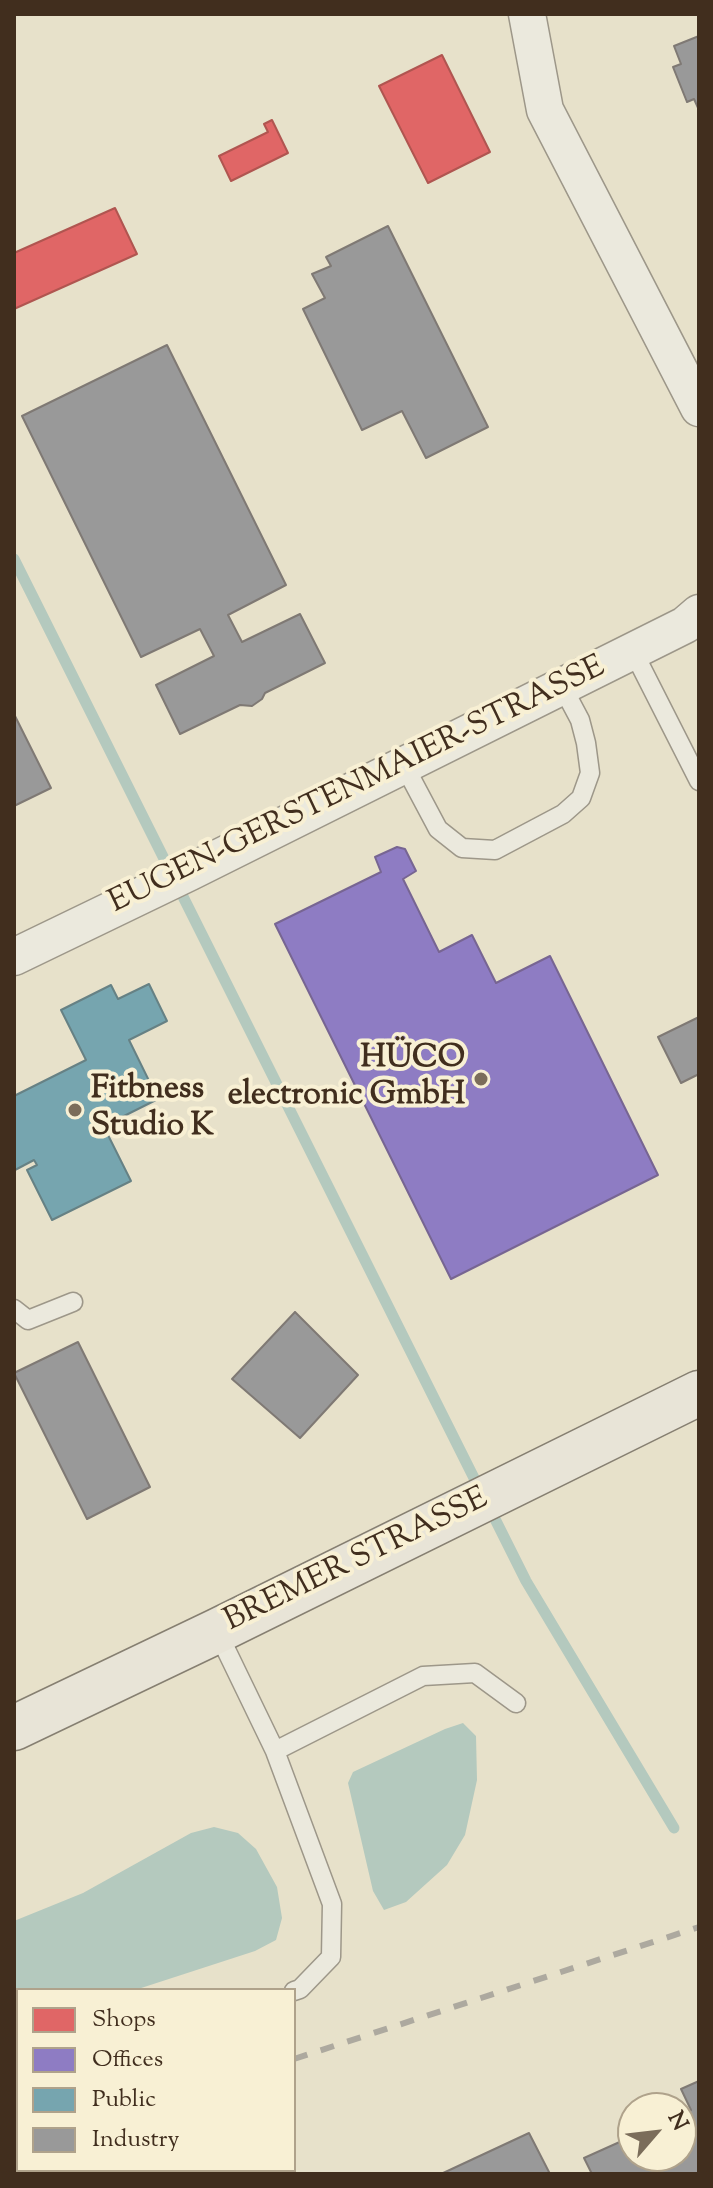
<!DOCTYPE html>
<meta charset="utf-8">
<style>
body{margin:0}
#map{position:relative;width:713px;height:2188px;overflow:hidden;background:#e7e1ca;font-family:"Sorts Mill Goudy",serif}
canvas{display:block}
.frame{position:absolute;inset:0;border:16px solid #412e1e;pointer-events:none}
.legend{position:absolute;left:16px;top:1988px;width:280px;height:184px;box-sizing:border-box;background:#f8f0d4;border:2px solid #afa28b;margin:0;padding:10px 14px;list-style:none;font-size:24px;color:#412e1e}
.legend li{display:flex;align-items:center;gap:16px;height:40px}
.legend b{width:40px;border:2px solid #afa28b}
.north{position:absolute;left:617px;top:2092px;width:80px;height:80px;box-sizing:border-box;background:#f8f0d4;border:2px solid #afa28b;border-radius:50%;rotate:62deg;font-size:22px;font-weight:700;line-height:32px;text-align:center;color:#412e1e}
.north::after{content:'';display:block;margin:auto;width:28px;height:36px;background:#7b6d5a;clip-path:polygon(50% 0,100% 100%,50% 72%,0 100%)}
</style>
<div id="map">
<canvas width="713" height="2188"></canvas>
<div class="frame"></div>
<ul class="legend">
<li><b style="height:22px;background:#e06666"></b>Shops</li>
<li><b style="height:22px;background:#8e7cc3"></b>Offices</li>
<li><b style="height:22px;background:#76a5af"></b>Public</li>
<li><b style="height:22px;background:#999"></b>Industry</li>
</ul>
<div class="north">N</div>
</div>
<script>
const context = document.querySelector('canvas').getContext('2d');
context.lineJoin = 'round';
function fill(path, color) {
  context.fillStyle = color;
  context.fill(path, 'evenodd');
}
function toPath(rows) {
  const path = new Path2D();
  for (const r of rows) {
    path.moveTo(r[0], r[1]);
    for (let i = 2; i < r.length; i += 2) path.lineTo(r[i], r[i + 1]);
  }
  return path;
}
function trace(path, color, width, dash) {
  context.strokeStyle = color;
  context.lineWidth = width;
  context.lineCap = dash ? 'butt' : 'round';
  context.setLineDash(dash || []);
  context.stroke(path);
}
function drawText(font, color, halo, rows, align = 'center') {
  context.font = font + ' "Sorts Mill Goudy",serif';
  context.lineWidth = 8;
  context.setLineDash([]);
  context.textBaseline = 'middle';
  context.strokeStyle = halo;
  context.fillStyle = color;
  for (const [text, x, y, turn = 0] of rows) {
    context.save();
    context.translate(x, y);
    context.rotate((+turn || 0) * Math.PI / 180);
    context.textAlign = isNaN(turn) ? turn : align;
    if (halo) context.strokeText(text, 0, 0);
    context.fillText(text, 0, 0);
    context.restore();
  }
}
const water = toPath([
 [463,1723,476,1736,477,1780,465,1835,447,1865,406,1902,384,1910,373,1891,348,1783,353,1772,445,1729],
 [214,1827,238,1833,256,1849,277,1887,282,1918,276,1940,255,1951,135,1990,18,1990,18,2028,14,2029,14,1921,83,1893,191,1833]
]);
const shops = toPath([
 [442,55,490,152,428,183,379,86,442,55],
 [272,120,288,153,231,181,219,156,268,132,264,124,272,120],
 [115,208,137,254,14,309,14,253,115,208]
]);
const offices = toPath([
 [397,847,405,849,416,871,403,879,439,952,472,935,496,983,550,956,658,1175,451,1279,275,924,381,872,375,857,397,847]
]);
const public = toPath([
 [149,984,167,1021,129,1040,158,1099,94,1131,96,1136,106,1131,131,1181,52,1220,27,1170,37,1165,34,1160,15,1170,14,1168,14,1096,86,1060,61,1010,111,985,118,999,149,984]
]);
const industry = toPath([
 [699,36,699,110,694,99,687,102,673,67,681,64,674,46,699,36],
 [388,226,488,427,426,458,402,411,362,430,303,309,325,298,312,274,331,266,326,257,388,226],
 [167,345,286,585,228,615,242,642,300,614,325,663,265,693,262,699,252,706,240,705,180,734,156,685,214,656,200,629,141,657,22,416,167,345],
 [14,714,51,788,14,806,14,714],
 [699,1017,699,1074,681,1083,658,1037,699,1017],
 [295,1312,358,1375,300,1438,232,1379,295,1312],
 [78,1342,150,1487,87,1519,14,1373,78,1342],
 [699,2081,699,2174,592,2174,584,2158,633,2136,633,2156,681,2156,681,2114,691,2110,681,2089,699,2081],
 [529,2133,550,2174,441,2174,529,2133]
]);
const stream = toPath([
 [14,559,481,1492],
 [489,1507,526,1581,674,1828]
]);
const lane = toPath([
 [633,651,699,781],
 [404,765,438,829,462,848,495,850,563,814,581,798,590,773,586,743,580,720,562,686],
 [14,1309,28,1320,73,1302],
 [217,1631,275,1751,332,1904,331,1957,300,1989,294,1991],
 [275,1751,423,1676,475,1673,516,1703],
 [14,2083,18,2082]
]);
const street = toPath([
 [527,14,545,110,699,408],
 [14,957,190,872,685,625,699,613]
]);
const primary = toPath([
 [14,1728,217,1631,699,1393]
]);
const rail = toPath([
 [294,2059,699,1927],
 [14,2151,18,2150]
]);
const markers = [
 [481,1079,8,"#7b6d5a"],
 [75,1110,8,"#7b6d5a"]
];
const streetNames = [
 ["EUGEN-GERSTENMAIER-STRASSE",358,787,-26],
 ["BREMER STRASSE",357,1562,-26]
];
const poiNames = [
 ["HÜCO",465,1061],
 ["electronic GmbH",465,1098],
 ["Fitbness",91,1092,"left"],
 ["Studio K",91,1129,"left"]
];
fill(water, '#b4c9be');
fill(shops, '#e06666');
trace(shops, '#b05550', 2);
fill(offices, '#8e7cc3');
trace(offices, '#776592', 2);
fill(public, '#76a5af');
trace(public, '#668184', 2);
fill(industry, '#999');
trace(industry, '#7f7974', 2);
trace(stream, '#b4c9be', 11);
trace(lane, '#9d9789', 21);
trace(street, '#9d9789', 39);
trace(primary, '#867f71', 47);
trace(lane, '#ebe9dd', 18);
trace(street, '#ebe9dd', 36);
trace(primary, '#e8e4d7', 44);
trace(rail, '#ada99f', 6, [14, 14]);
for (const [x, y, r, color] of markers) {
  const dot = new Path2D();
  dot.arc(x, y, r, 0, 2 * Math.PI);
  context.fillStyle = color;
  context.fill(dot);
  trace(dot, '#f8f0d4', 3);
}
drawText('32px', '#412e1e', '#f8f0d4', streetNames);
drawText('bold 32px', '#412e1e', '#f8f0d4', poiNames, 'right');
</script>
